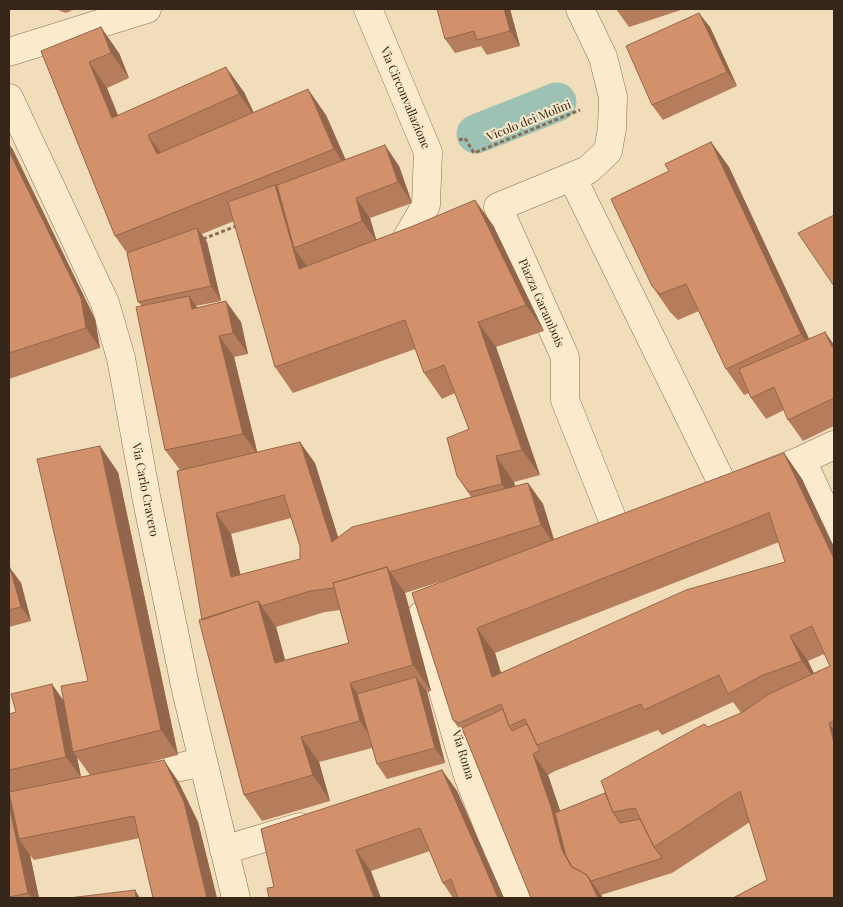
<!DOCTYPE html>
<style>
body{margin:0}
#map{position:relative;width:843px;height:907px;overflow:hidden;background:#f1ddb9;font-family:"Playfair Display",serif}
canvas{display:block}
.frame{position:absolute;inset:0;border:10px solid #362619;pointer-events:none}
</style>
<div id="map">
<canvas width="843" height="907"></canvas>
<div class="frame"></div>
</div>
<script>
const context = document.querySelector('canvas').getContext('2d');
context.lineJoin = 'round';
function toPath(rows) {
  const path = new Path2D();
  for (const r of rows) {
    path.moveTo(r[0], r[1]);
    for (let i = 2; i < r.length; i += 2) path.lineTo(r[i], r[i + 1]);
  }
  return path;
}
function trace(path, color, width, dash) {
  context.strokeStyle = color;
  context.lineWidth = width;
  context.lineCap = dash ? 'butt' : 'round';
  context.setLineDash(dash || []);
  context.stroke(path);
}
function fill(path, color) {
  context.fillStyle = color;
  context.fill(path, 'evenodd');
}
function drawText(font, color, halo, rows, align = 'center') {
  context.font = font + ' "Playfair Display",serif';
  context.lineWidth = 4;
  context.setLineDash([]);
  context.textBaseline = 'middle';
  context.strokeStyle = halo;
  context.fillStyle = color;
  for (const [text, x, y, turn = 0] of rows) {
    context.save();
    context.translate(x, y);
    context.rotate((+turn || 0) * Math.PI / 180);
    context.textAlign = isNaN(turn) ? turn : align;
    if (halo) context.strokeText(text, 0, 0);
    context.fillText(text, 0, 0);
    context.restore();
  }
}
const canal = toPath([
 [476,134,557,102]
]);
const path = toPath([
 [459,140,465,138,474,153,580,110],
 [203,239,239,225]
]);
const minor = toPath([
 [368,9,428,152,426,205,404,243],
 [580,9,603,57,613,97,612,128,608,151,588,170,498,207,565,357,565,400,618,533],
 [9,52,147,9],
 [9,98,105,303,121,358,147,501,186,690,236,898],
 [572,177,726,491],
 [802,460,834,530],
 [757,478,802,460,834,445],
 [421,616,468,776,517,898],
 [134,777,203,762],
 [224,850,300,827]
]);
const wall = toPath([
 [55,9,75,9,66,13],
 [437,9,510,9,520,46,487,55,481,46,455,53,445,39],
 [616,9,684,9,629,27],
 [710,27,737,86,663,120,652,105],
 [41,51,119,53,129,78,107,88,118,115,244,92,254,113,326,115,346,160,399,166,412,203,370,218,376,240,493,225,544,331,496,347,540,475,514,482,515,486,528,483,543,504,554,540,784,453,802,479,834,547,834,898,733,898,767,880,750,822,672,873,601,895,603,898,531,898,467,740,453,720,455,577,405,593,431,691,427,692,445,763,387,779,377,764,372,748,319,762,330,801,262,821,244,795,202,620,180,470,165,450,142,306,138,302,127,253,115,236],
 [234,221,275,367,293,393,415,349,424,373,442,399,455,393,469,429,457,476,471,497,338,537,315,463,257,452,234,357,248,354,241,322,197,308,196,306,221,301,207,242,202,234],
 [291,518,300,546,300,559,240,575,231,534],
 [779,542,785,562,501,673,495,653],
 [340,610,349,643,285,660,276,627,325,612],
 [824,654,830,666,814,673,808,661],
 [733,702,741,713,708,727,605,793,560,811,548,775,555,771,658,730,662,735],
 [711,142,729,167,809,339,825,332,834,345,834,426,803,441,788,420,784,410,766,419,751,398,749,393,744,395,726,369,699,311,678,320,670,312,652,286,669,171],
 [9,144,13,150,95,319,100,348,9,379],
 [118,472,178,755,147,763,178,781,198,822,217,898,153,898,140,838,34,860,30,855,39,898,9,898,9,796,11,799,10,794,9,795,9,714,64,701,88,681],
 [77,757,90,775,81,777],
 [10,568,21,583,31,621,9,627,9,569],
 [442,770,457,791,504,898,453,898,443,883,430,851,371,871,274,887]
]);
const shadedWall = toPath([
 [504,9,510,9,520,46,510,31],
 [699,13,710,27,737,86,727,72],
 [101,27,119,53,129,78,111,53],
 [89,62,107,88,129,144,112,118],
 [226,67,244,92,257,120,239,94],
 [308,89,326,115,352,175,334,149],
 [148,135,166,160,157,154],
 [711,142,729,167,819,360,801,334],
 [9,144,13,150,95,319,100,348,86,328,9,151],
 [385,145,399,166,412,203,398,182],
 [275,185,293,210,294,248,309,269,299,269],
 [356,198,370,218,377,242,362,221],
 [475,200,493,225,544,331,526,305],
 [197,228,207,242,221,301,211,286],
 [189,296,204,317,192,309],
 [226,301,241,322,248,354,233,333],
 [478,322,496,347,540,475,522,450],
 [825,332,834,345,832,347],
 [219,336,234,357,258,455,243,434],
 [300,442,315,463,346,563,332,542],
 [100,446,118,472,178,755,161,730],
 [784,453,802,479,834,547,834,559],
 [496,456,514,482,520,509,502,484],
 [528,483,543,504,556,546,541,525],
 [216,513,231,534,246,598,231,577],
 [387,567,405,593,431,691,413,665],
 [10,568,21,583,31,621,21,607],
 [258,601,276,627,293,689,275,663],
 [477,628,495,653,510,703,492,677],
 [790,636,808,661,820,687,802,661],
 [416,677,427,692,445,763,435,748],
 [350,683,368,709,377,747,360,721],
 [52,684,66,704,73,752,77,757,81,777,66,757],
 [829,723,834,731,834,743],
 [301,737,319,762,330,801,313,775],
 [533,754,548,775,566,828,577,870,571,866,562,850],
 [164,760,178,781,198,822,217,898,207,898],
 [442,770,457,791,504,898,498,898],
 [9,796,20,813,19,839,30,855,39,898,32,898,28,893,9,805],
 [356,850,371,871,381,898,374,898],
 [587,875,601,895,603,898,598,898],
 [135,890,140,898,136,898]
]);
const building = toPath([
 [437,9,504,9,510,31,477,40,474,31,445,39,437,9],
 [699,13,727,72,652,105,626,46,699,13],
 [101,27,111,53,89,62,112,118,226,67,239,94,148,135,157,154,308,89,334,149,115,236,41,51,101,27],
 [711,142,801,334,726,369,686,284,660,294,652,286,611,199,669,171,665,164,711,142],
 [385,145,398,182,356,198,362,221,294,248,277,185,385,145],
 [9,151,81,298,86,328,9,353,9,151],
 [275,185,299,269,413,226,475,200,526,305,478,322,522,450,496,456,502,484,469,492,457,476,447,438,469,429,444,365,424,373,405,320,275,367,228,202,275,185],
 [834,215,834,286,798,233,834,215],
 [197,228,211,286,138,302,127,253,197,228],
 [189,296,192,309,226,301,233,333,219,336,243,434,165,450,136,307,189,296],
 [825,332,832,347,834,346,834,398,788,420,774,387,751,398,739,369,825,332],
 [300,442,332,542,352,527,528,483,541,525,390,572,387,567,333,583,334,588,310,591,262,606,258,601,202,620,177,471,300,442],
 [284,495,300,546,300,559,231,577,216,513,284,495],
 [100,446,161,730,73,752,61,686,88,681,37,459,100,446],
 [784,453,834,559,834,721,829,723,834,743,834,898,829,898,828,897,826,898,733,898,767,880,740,791,654,847,635,808,613,812,601,781,704,724,708,727,743,712,769,694,830,666,812,626,790,636,802,661,761,676,728,694,719,675,644,710,641,704,537,745,525,719,509,726,501,704,459,723,453,720,412,593,784,453],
 [769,513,785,562,686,590,492,677,477,628,769,513],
 [387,567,413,665,350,683,360,721,301,737,313,775,244,795,199,620,258,601,275,663,349,643,333,583,387,567],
 [10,568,21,607,9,610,9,569,10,568],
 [416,677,435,748,377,764,357,694,416,677],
 [52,684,66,757,9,770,9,714,16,712,11,694,52,684],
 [503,709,509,726,512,731,527,724,537,745,540,750,533,754,551,807,562,850,571,866,587,875,598,898,531,898,462,728,503,709],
 [164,760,184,802,207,898,153,898,134,816,19,839,9,792,164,760],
 [442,770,484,865,498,898,458,898,451,879,443,883,420,828,356,850,374,898,269,898,267,888,274,887,261,829,442,770],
 [605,793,613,812,620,823,640,819,654,847,662,858,591,881,587,875,572,867,566,856,555,813,605,793],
 [9,805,28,893,9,897,9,805],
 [135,890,136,898,69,898,135,890]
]);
const streetNames = [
 ["Via Circonvallazione",405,98,67],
 ["Vicolo dei Molini",529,121,-22],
 ["Piazza Garambois",541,303,66],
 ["Via Carlo Cravero",145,490,79],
 ["Via Roma",463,755,73]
];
trace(canal, '#9ec1b5', 39);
trace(minor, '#886d53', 29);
trace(path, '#886d53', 3, [4, 2.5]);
trace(minor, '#fbebcc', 28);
fill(wall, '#b57d5c');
fill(shadedWall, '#93664b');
fill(building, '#d2916b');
trace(building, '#93664b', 1);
drawText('12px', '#362619', '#f8e8c9', streetNames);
</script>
